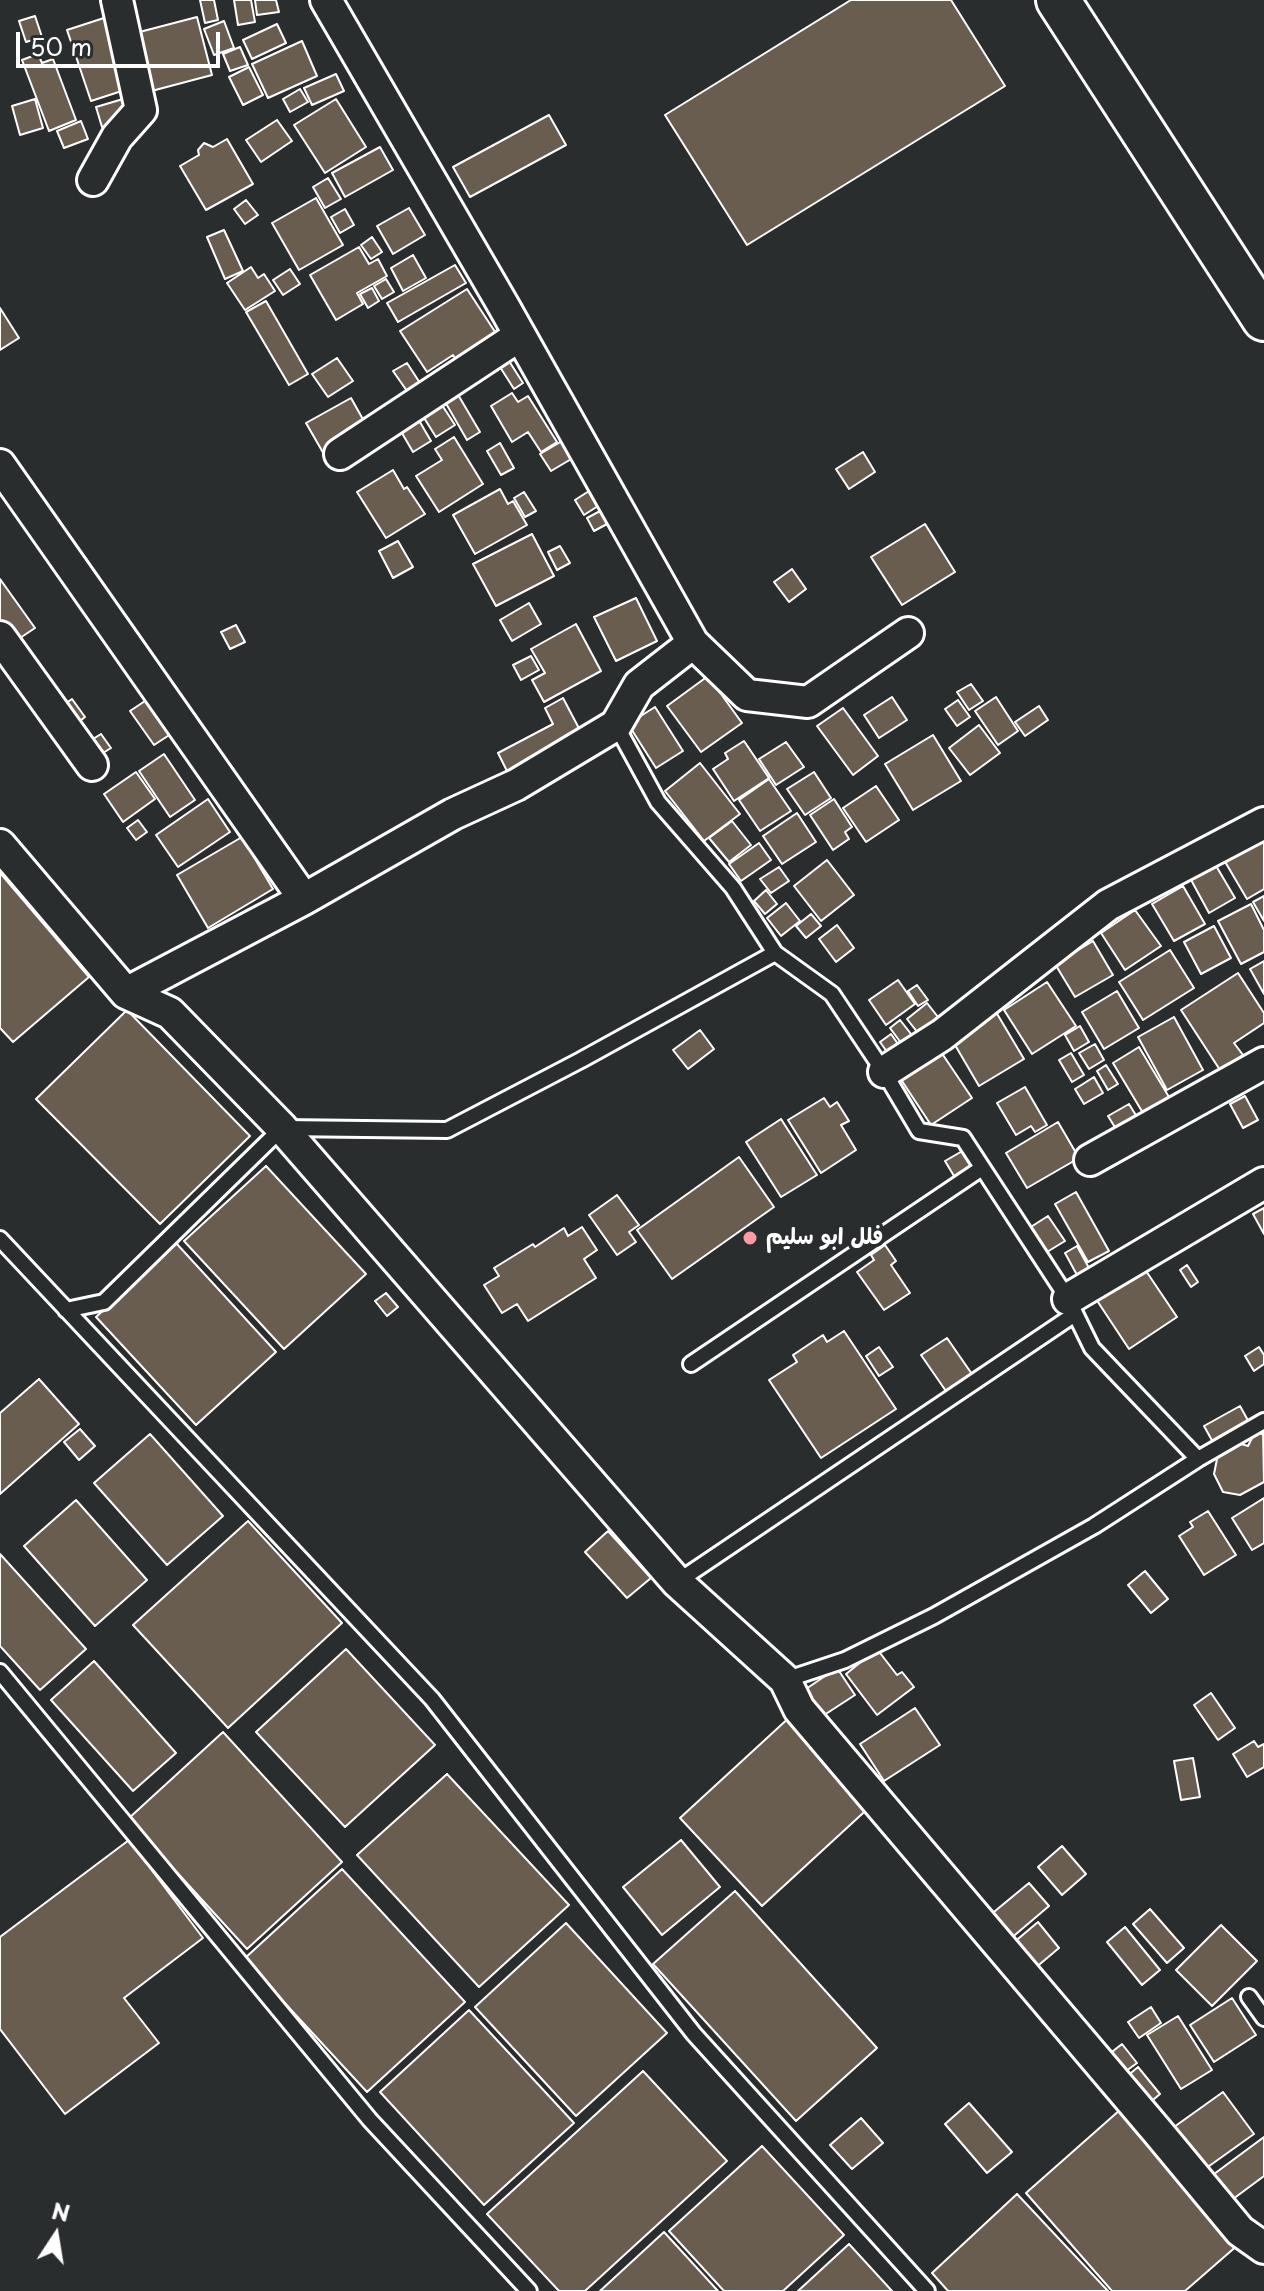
<!DOCTYPE html>
<meta charset="utf-8">
<style>
body{margin:0}
#map{position:relative;width:1264px;height:2291px;overflow:hidden;background:#2a2d2e;font-family:"Playpen Sans",sans-serif}
canvas{display:block}
.north{position:absolute;left:16px;top:2195px;width:80px;height:80px;-webkit-text-stroke:6px #2a2d2e;paint-order:stroke;rotate:12deg;font-size:22px;font-weight:700;line-height:32px;text-align:center;color:#fff}
.north::after{content:'';display:block;margin:auto;width:28px;height:36px;background:#fff;clip-path:polygon(50% 0,100% 100%,50% 72%,0 100%)}
.scale{position:absolute;left:16px;top:32px;width:204px;height:36px;box-sizing:border-box;border:4px solid #fff;border-top:0;padding-left:10px;font-size:24px;line-height:28px;white-space:nowrap;color:#fff;-webkit-text-stroke:6px #2a2d2e;paint-order:stroke}
</style>
<div id="map">
<canvas width="1264" height="2291"></canvas>
<div class="north">N</div>
<div class="scale">50 m</div>
</div>
<script>
const context = document.querySelector('canvas').getContext('2d');
context.lineJoin = 'round';
function fill(path, color) {
  context.fillStyle = color;
  context.fill(path, 'evenodd');
}
function toPath(rows) {
  const path = new Path2D();
  for (const r of rows) {
    path.moveTo(r[0], r[1]);
    for (let i = 2; i < r.length; i += 2) path.lineTo(r[i], r[i + 1]);
  }
  return path;
}
function trace(path, color, width, dash) {
  context.strokeStyle = color;
  context.lineWidth = width;
  context.lineCap = dash ? 'butt' : 'round';
  context.setLineDash(dash || []);
  context.stroke(path);
}
function drawText(font, color, halo, rows, align = 'center') {
  context.font = font + ' "Playpen Sans","Playpen Sans Arabic",sans-serif';
  context.lineWidth = 7;
  context.setLineDash([]);
  context.textBaseline = 'middle';
  context.strokeStyle = halo;
  context.fillStyle = color;
  for (const [text, x, y, turn = 0] of rows) {
    context.save();
    context.translate(x, y);
    context.rotate((+turn || 0) * Math.PI / 180);
    context.textAlign = isNaN(turn) ? turn : align;
    if (halo) context.strokeText(text, 0, 0);
    context.fillText(text, 0, 0);
    context.restore();
  }
}
const building = toPath([
 [200,0,214,0,218,20,205,23,200,0],
 [234,0,251,0,255,22,238,25,234,0],
 [255,0,276,0,279,12,257,15,255,0],
 [851,0,951,0,1005,86,747,245,665,115,851,0],
 [35,16,42,37,26,42,19,21,35,16],
 [107,17,131,88,91,101,67,30,107,17],
 [197,17,212,75,144,93,128,35,197,17],
 [224,21,234,48,214,55,204,29,224,21],
 [277,24,286,43,252,59,243,40,277,24],
 [302,41,317,76,268,98,252,64,302,41],
 [240,47,248,65,230,71,223,54,240,47],
 [38,54,42,63,53,59,76,120,49,131,22,60,38,54],
 [249,67,263,95,243,105,229,77,249,67],
 [336,74,344,91,312,105,304,88,336,74],
 [300,89,308,102,290,112,283,99,300,89],
 [35,99,43,128,20,135,12,106,35,99],
 [123,99,129,120,102,127,96,107,123,99],
 [336,99,366,147,325,173,294,125,336,99],
 [549,115,566,145,470,197,453,167,549,115],
 [277,120,292,141,261,162,246,140,277,120],
 [81,121,88,139,64,148,57,131,81,121],
 [227,139,253,184,206,210,180,166,199,155,198,150,204,143,213,147,227,139],
 [380,147,393,170,345,197,332,173,380,147],
 [328,178,341,199,325,208,313,187,328,178],
 [316,198,343,245,299,270,272,223,316,198],
 [246,200,258,215,245,224,234,209,246,200],
 [409,208,425,235,393,254,377,226,409,208],
 [345,209,354,225,340,233,331,217,345,209],
 [224,230,243,271,225,279,207,237,224,230],
 [372,237,382,252,371,259,361,245,372,237],
 [359,247,369,264,378,259,387,276,357,293,363,304,336,320,310,275,359,247],
 [413,255,426,278,403,291,391,268,413,255],
 [455,265,466,283,398,322,387,303,455,265],
 [251,267,258,278,264,274,275,291,245,310,227,283,251,267],
 [290,269,300,284,283,295,273,280,290,269],
 [386,279,394,292,382,299,374,286,386,279],
 [372,288,379,301,368,308,360,294,372,288],
 [467,289,503,344,462,370,453,355,427,372,400,331,467,289],
 [266,301,308,374,289,385,246,312,266,301],
 [0,308,19,338,0,350,0,308],
 [337,358,353,381,328,397,312,374,337,358],
 [509,361,523,383,514,389,500,367,509,361],
 [407,363,420,383,407,391,393,371,407,363],
 [457,393,480,432,467,440,444,400,457,393],
 [512,393,518,402,528,396,557,442,541,452,528,432,512,442,491,406,512,393],
 [351,398,369,430,325,456,306,423,351,398],
 [440,402,455,425,436,437,421,413,440,402],
 [417,417,431,441,413,452,399,428,417,417],
 [454,437,483,484,439,512,416,476,442,460,435,449,454,437],
 [562,441,573,458,551,471,540,454,562,441],
 [500,443,514,468,501,475,487,451,500,443],
 [863,452,875,472,849,489,836,469,863,452],
 [393,470,404,489,407,487,425,514,386,538,357,492,393,470],
 [500,489,508,504,513,501,527,525,475,554,453,515,500,489],
 [589,491,598,506,584,515,575,500,589,491],
 [524,492,536,511,525,517,514,498,524,492],
 [602,510,609,523,594,531,587,518,602,510],
 [925,524,955,572,902,605,871,557,925,524],
 [532,534,554,576,496,606,473,564,532,534],
 [398,541,413,567,393,578,379,551,398,541],
 [560,546,570,563,557,570,548,552,560,546],
 [792,569,806,589,789,602,774,582,792,569],
 [0,579,35,628,14,642,0,622,0,579],
 [636,598,657,641,616,661,594,617,636,598],
 [529,603,541,624,512,641,500,620,529,603],
 [576,624,601,671,544,702,532,680,545,673,531,649,576,624],
 [236,625,245,642,230,649,221,632,236,625],
 [531,656,539,670,521,680,513,665,531,656],
 [708,676,742,723,701,752,667,706,708,676],
 [971,684,983,701,969,710,957,692,971,684],
 [151,697,174,732,154,745,130,711,151,697],
 [892,697,907,720,879,738,864,715,892,697],
 [996,697,1018,731,998,745,975,711,996,697],
 [563,698,582,734,508,773,498,753,553,724,545,708,563,698],
 [72,699,85,717,75,725,62,706,72,699],
 [958,700,970,717,957,726,945,709,958,700],
 [1039,706,1048,720,1025,736,1015,722,1039,706],
 [655,707,683,751,656,768,628,724,655,707],
 [843,708,878,756,853,775,817,726,843,708],
 [979,725,1000,753,970,775,949,748,979,725],
 [101,734,111,748,98,756,88,742,101,734],
 [933,735,961,781,913,810,885,764,933,735],
 [744,741,769,778,734,801,713,769,728,759,725,753,744,741],
 [786,742,804,767,776,785,759,759,786,742],
 [164,754,195,800,170,817,139,771,164,754],
 [700,763,740,814,704,841,665,791,700,763],
 [136,772,155,799,123,822,104,794,136,772],
 [814,772,831,798,805,815,787,789,814,772],
 [769,779,791,811,760,831,739,800,769,779],
 [876,786,899,820,866,842,843,808,876,786],
 [208,799,230,832,178,867,156,835,208,799],
 [834,799,852,827,845,832,849,839,833,850,810,815,834,799],
 [797,813,816,842,782,864,763,836,797,813],
 [138,820,147,832,136,840,127,828,138,820],
 [732,821,751,845,729,862,709,838,732,821],
 [1264,836,1264,889,1247,899,1224,860,1264,836],
 [242,837,273,889,208,928,177,875,242,837],
 [759,843,771,860,741,881,729,864,759,843],
 [827,860,854,895,821,921,794,886,827,860],
 [1215,864,1235,898,1209,913,1190,878,1215,864],
 [779,867,789,881,771,893,760,879,779,867],
 [0,873,89,977,13,1042,0,1028,0,873],
 [1183,886,1205,924,1174,941,1152,904,1183,886],
 [766,890,777,904,765,914,754,901,766,890],
 [1264,896,1264,921,1253,902,1264,896],
 [786,903,800,921,781,936,767,918,786,903],
 [1251,904,1264,930,1264,952,1241,964,1218,921,1251,904],
 [1135,910,1161,946,1125,970,1101,933,1135,910],
 [811,914,821,926,806,938,796,926,811,914],
 [837,925,854,948,836,962,819,939,837,925],
 [1214,926,1231,958,1201,974,1184,942,1214,926],
 [1093,941,1113,975,1075,997,1055,964,1093,941],
 [1170,950,1194,988,1143,1020,1119,982,1170,950],
 [1264,961,1264,994,1250,969,1264,961],
 [1238,973,1264,1013,1264,1023,1234,1043,1243,1055,1220,1070,1181,1010,1238,973],
 [898,980,915,1004,886,1025,869,1000,898,980],
 [1047,982,1076,1026,1032,1054,1004,1010,1047,982],
 [917,985,928,1000,918,1006,908,991,917,985],
 [1117,991,1139,1028,1104,1049,1082,1012,1117,991],
 [927,1003,938,1017,918,1033,907,1019,927,1003],
 [993,1007,1024,1059,979,1086,948,1033,993,1007],
 [127,1010,250,1136,160,1224,36,1099,127,1010],
 [1174,1017,1203,1070,1167,1090,1138,1037,1174,1017],
 [900,1020,915,1039,904,1047,890,1028,900,1020],
 [1080,1026,1089,1042,1074,1051,1065,1035,1080,1026],
 [700,1030,714,1049,688,1069,673,1050,700,1030],
 [891,1034,903,1051,892,1059,880,1042,891,1034],
 [1095,1044,1104,1060,1089,1069,1079,1053,1095,1044],
 [1139,1047,1169,1097,1143,1113,1113,1063,1139,1047],
 [939,1049,972,1098,931,1125,898,1075,939,1049],
 [1071,1053,1084,1075,1072,1082,1059,1060,1071,1053],
 [1106,1065,1118,1084,1108,1090,1097,1071,1106,1065],
 [1094,1077,1103,1093,1084,1104,1075,1089,1094,1077],
 [1025,1087,1047,1125,1035,1132,1031,1126,1016,1135,997,1103,1025,1087],
 [1245,1096,1258,1120,1243,1128,1230,1104,1245,1096],
 [824,1098,830,1107,837,1102,849,1121,841,1125,856,1150,821,1173,788,1120,824,1098],
 [1129,1104,1137,1117,1116,1129,1108,1116,1129,1104],
 [781,1119,817,1175,781,1197,746,1142,781,1119],
 [1058,1122,1079,1158,1027,1188,1006,1153,1058,1122],
 [964,1150,973,1165,954,1176,945,1161,964,1150],
 [739,1157,774,1207,672,1279,637,1230,739,1157],
 [266,1166,366,1274,284,1349,184,1241,266,1166],
 [1076,1192,1109,1251,1088,1262,1055,1204,1076,1192],
 [617,1195,639,1225,629,1232,636,1242,617,1255,589,1215,617,1195],
 [1264,1208,1264,1234,1253,1214,1264,1208],
 [1048,1216,1065,1241,1042,1255,1026,1230,1048,1216],
 [582,1227,597,1250,584,1259,596,1278,528,1321,517,1304,502,1313,484,1285,499,1276,494,1268,533,1244,535,1247,564,1228,568,1236,582,1227],
 [176,1243,276,1352,196,1425,96,1317,176,1243],
 [885,1245,896,1261,891,1265,910,1293,884,1310,857,1272,874,1260,871,1255,885,1245],
 [1077,1246,1089,1268,1077,1275,1065,1253,1077,1246],
 [1140,1262,1177,1317,1129,1349,1092,1293,1140,1262],
 [1187,1265,1198,1282,1191,1287,1180,1270,1187,1265],
 [386,1293,398,1307,387,1316,375,1301,386,1293],
 [844,1331,896,1409,821,1458,769,1380,797,1362,793,1355,823,1335,827,1342,844,1331],
 [947,1338,974,1377,948,1394,921,1355,947,1338],
 [879,1347,893,1367,879,1376,866,1356,879,1347],
 [1259,1347,1264,1355,1264,1364,1254,1371,1245,1356,1259,1347],
 [39,1379,79,1424,0,1494,0,1413,39,1379],
 [1240,1406,1250,1424,1214,1444,1204,1426,1240,1406],
 [80,1429,95,1446,79,1460,64,1442,80,1429],
 [1263,1430,1264,1482,1240,1495,1223,1492,1214,1474,1218,1454,1238,1443,1248,1446,1255,1432,1262,1434,1263,1430],
 [150,1434,223,1516,167,1565,94,1483,150,1434],
 [1264,1498,1264,1543,1252,1550,1232,1518,1264,1498],
 [76,1500,147,1580,95,1626,24,1546,76,1500],
 [1208,1511,1236,1555,1204,1575,1179,1536,1193,1527,1190,1522,1208,1511],
 [248,1521,342,1623,228,1728,133,1625,248,1521],
 [608,1531,651,1578,627,1598,585,1552,608,1531],
 [0,1554,86,1649,40,1690,0,1646,0,1554],
 [1145,1571,1168,1599,1151,1613,1128,1585,1145,1571],
 [346,1649,435,1745,345,1827,256,1732,346,1649],
 [877,1649,897,1675,902,1672,914,1687,877,1715,846,1674,877,1649],
 [94,1661,176,1753,133,1791,51,1700,94,1661],
 [837,1668,855,1695,815,1721,797,1695,837,1668],
 [1211,1693,1235,1728,1218,1740,1194,1705,1211,1693],
 [915,1708,940,1745,884,1781,860,1744,915,1708],
 [792,1715,874,1803,762,1906,680,1818,792,1715],
 [223,1732,342,1862,247,1949,128,1819,223,1732],
 [1254,1741,1258,1747,1264,1744,1264,1767,1247,1777,1233,1754,1254,1741],
 [1193,1758,1200,1797,1181,1800,1174,1761,1193,1758],
 [447,1774,569,1905,479,1987,357,1855,447,1774],
 [129,1840,203,1938,124,1998,159,2043,65,2114,0,2029,0,1937,129,1840],
 [681,1840,720,1887,662,1935,623,1887,681,1840],
 [1062,1846,1086,1874,1062,1895,1038,1867,1062,1846],
 [342,1869,465,2002,367,2092,244,1959,342,1869],
 [1029,1883,1049,1906,1009,1940,989,1916,1029,1883],
 [735,1891,877,2048,796,2121,653,1964,735,1891],
 [1150,1909,1184,1948,1167,1963,1133,1924,1150,1909],
 [1038,1922,1059,1948,1034,1969,1012,1944,1038,1922],
 [566,1923,667,2033,576,2116,475,2007,566,1923],
 [1221,1925,1257,1961,1212,2006,1176,1970,1221,1925],
 [1125,1927,1160,1970,1142,1985,1107,1942,1125,1927],
 [1232,1998,1256,2035,1214,2062,1190,2025,1232,1998],
 [1151,2007,1161,2023,1139,2038,1128,2022,1151,2007],
 [469,2010,574,2123,484,2205,380,2092,469,2010],
 [1178,2016,1212,2070,1181,2089,1147,2035,1178,2016],
 [1122,2044,1137,2063,1122,2074,1108,2055,1122,2044],
 [1138,2067,1160,2094,1147,2105,1125,2078,1138,2067],
 [643,2071,727,2161,585,2291,559,2291,487,2214,643,2071],
 [1223,2092,1254,2134,1198,2174,1167,2132,1223,2092],
 [969,2103,1012,2152,987,2173,945,2124,969,2103],
 [1121,2109,1239,2244,1185,2291,1112,2291,1026,2193,1121,2109],
 [861,2118,883,2143,852,2169,830,2145,861,2118],
 [1264,2137,1264,2176,1229,2202,1210,2177,1264,2137],
 [762,2146,844,2235,783,2291,724,2291,669,2231,762,2146],
 [1017,2194,1108,2291,948,2291,932,2273,1017,2194],
 [664,2232,718,2291,600,2291,664,2232],
 [849,2244,892,2291,798,2291,849,2244]
]);
const lane = toPath([
 [616,725,658,802,733,888,775,953,832,994,884,1072,919,1131,963,1138,1068,1299,1092,1348,1198,1459,1094,1526,934,1616,845,1660,785,1680],
 [0,1239,432,1699,694,2034,927,2291],
 [66,1310,104,1302,282,1128,447,1130,581,1060,775,953],
 [691,1364,982,1168],
 [1198,1459,1264,1421],
 [677,1582,1075,1314],
 [0,1672,370,2120,529,2291],
 [1249,1997,1264,2018]
]);
const street = toPath([
 [326,0,503,305,693,643,747,695,808,702,908,633],
 [93,180,117,137,141,110,117,0],
 [340,454,519,336],
 [0,465,304,899],
 [0,637,92,765],
 [0,845,126,993,170,1013,282,1128,677,1582,785,1680,799,1709,1157,2131,1240,2231,1264,2248],
 [126,993,304,899,453,814,516,785,616,725,639,685,693,643],
 [884,1072,942,1035,1108,905,1264,823],
 [1090,1160,1264,1063],
 [1068,1299,1264,1183]
]);
const secondary = toPath([
 [1058,0,1264,319]
]);
const markers = [
 [750,1238,8,"#ff9aa2"]
];
const poiNames = [
 ["فلل ابو سليم",766,1238]
];
fill(building, '#695d50');
trace(building, '#fff', 2);
trace(lane, '#fff', 20);
trace(street, '#fff', 36);
trace(secondary, '#fff', 48);
trace(lane, '#2a2d2e', 14);
trace(street, '#2a2d2e', 30);
trace(secondary, '#2a2d2e', 42);
for (const [x, y, r, color] of markers) {
  const dot = new Path2D();
  dot.arc(x, y, r, 0, 2 * Math.PI);
  context.fillStyle = color;
  context.fill(dot);
  trace(dot, '#2a2d2e', 3);
}
drawText('bold 22px', '#fff', '#2a2d2e', poiNames, 'left');
</script>
